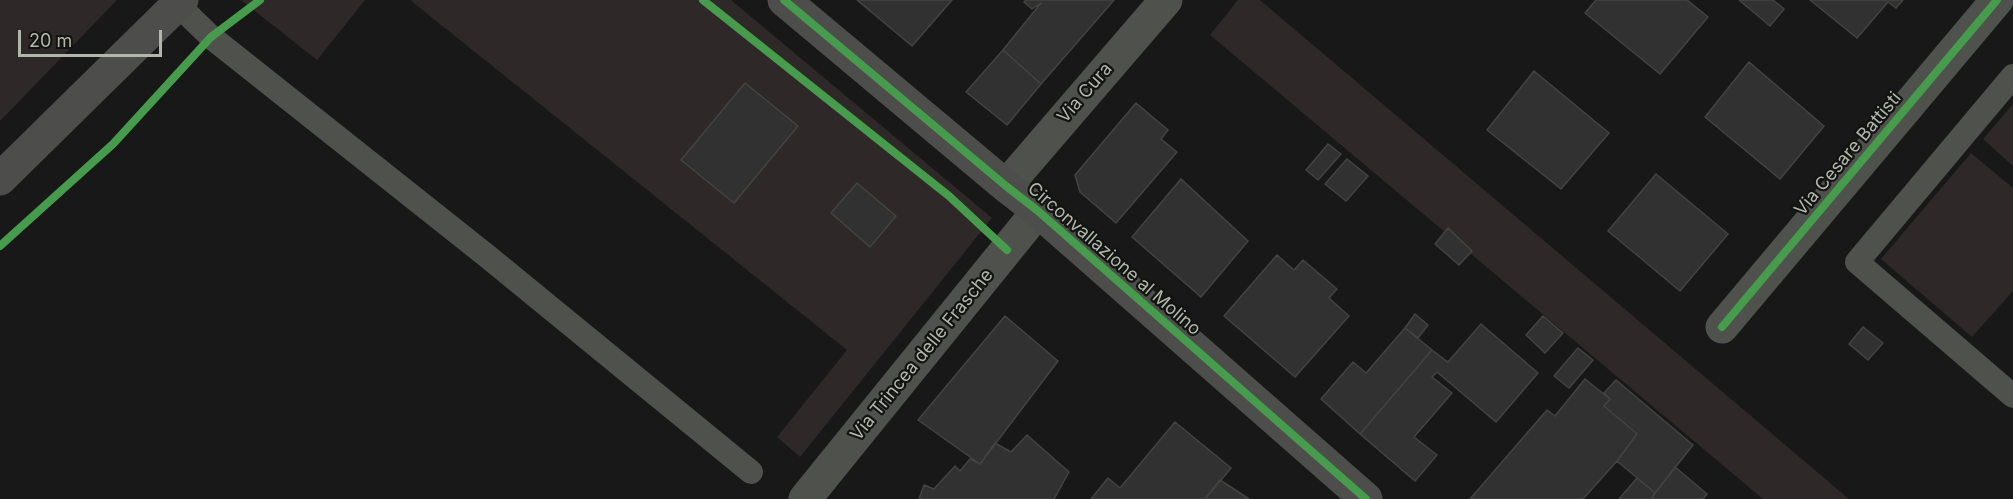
<!DOCTYPE html>
<style>
body{margin:0}
#map{position:relative;width:2013px;height:499px;overflow:hidden;background:#181818;font-family:Inter,sans-serif}
canvas{display:block}
.scale{position:absolute;left:18px;top:30px;width:144px;height:27px;box-sizing:border-box;border:3px solid #b1b7ab;border-top:0;padding-left:8px;font-size:18px;line-height:21px;white-space:nowrap;color:#b1b7ab;-webkit-text-stroke:4px #131412;paint-order:stroke}
</style>
<div id="map">
<canvas width="2013" height="499"></canvas>
<div class="scale">20 m</div>
</div>
<script>
const context = document.querySelector('canvas').getContext('2d');
context.lineJoin = 'round';
function fill(path, color) {
  context.fillStyle = color;
  context.fill(path, 'evenodd');
}
function toPath(rows) {
  const path = new Path2D();
  for (const r of rows) {
    path.moveTo(r[0], r[1]);
    for (let i = 2; i < r.length; i += 2) path.lineTo(r[i], r[i + 1]);
  }
  return path;
}
function trace(path, color, width, dash) {
  context.strokeStyle = color;
  context.lineWidth = width;
  context.lineCap = dash ? 'butt' : 'round';
  context.setLineDash(dash || []);
  context.stroke(path);
}
function drawText(font, color, halo, rows, align = 'center') {
  context.font = font + ' Inter,sans-serif';
  context.lineWidth = 4.5;
  context.setLineDash([]);
  context.textBaseline = 'middle';
  context.strokeStyle = halo;
  context.fillStyle = color;
  for (const [text, x, y, turn = 0] of rows) {
    context.save();
    context.translate(x, y);
    context.rotate((+turn || 0) * Math.PI / 180);
    context.textAlign = isNaN(turn) ? turn : align;
    if (halo) context.strokeText(text, 0, 0);
    context.fillText(text, 0, 0);
    context.restore();
  }
}
const green = toPath([
 [0,0,117,0,0,121],
 [241,0,365,0,317,60],
 [410,0,731,0,992,218,800,457,777,437,847,350],
 [1238,0,1260,0,1849,499,1763,499,1210,35],
 [2013,104,2013,166,1983,139],
 [1971,153,2013,188,2013,291,1972,337,1881,259]
]);
const building = toPath([
 [857,0,952,0,912,46,857,0],
 [1026,0,1114,0,1041,84,1003,50,1041,3,1032,9,1024,2,1026,0],
 [1596,0,1687,0,1708,17,1660,74,1585,13,1596,0],
 [1739,0,1773,0,1784,9,1770,26,1739,0],
 [1810,0,1903,0,1896,8,1888,2,1857,38,1810,0],
 [1003,50,1041,84,1007,125,966,92,1003,50],
 [1749,62,1824,126,1780,179,1705,117,1749,62],
 [1534,71,1609,133,1561,189,1487,130,1534,71],
 [745,83,798,126,734,203,681,160,745,83],
 [1136,103,1168,130,1161,139,1177,152,1116,223,1080,192,1075,175,1136,103],
 [1328,144,1341,154,1318,180,1306,170,1328,144],
 [1347,159,1368,176,1346,201,1325,184,1347,159],
 [1656,174,1728,234,1680,291,1608,231,1656,174],
 [1181,179,1248,241,1201,297,1132,237,1181,179],
 [857,183,896,216,870,247,831,213,857,183],
 [1448,228,1472,251,1459,265,1435,244,1448,228],
 [1277,255,1294,270,1303,260,1337,289,1329,298,1349,316,1295,377,1224,316,1277,255],
 [1415,314,1428,325,1418,338,1405,328,1415,314],
 [1005,316,1058,361,980,464,918,420,1005,316],
 [1543,316,1563,333,1545,353,1526,335,1543,316],
 [1481,324,1538,373,1496,422,1437,372,1432,377,1452,393,1414,437,1437,455,1415,481,1360,434,1432,350,1448,362,1481,324],
 [1863,327,1883,343,1868,360,1849,344,1863,327],
 [1405,328,1432,350,1360,434,1321,399,1353,362,1366,373,1405,328],
 [1578,348,1593,360,1569,388,1554,376,1578,348],
 [1585,379,1610,399,1604,406,1637,434,1617,461,1583,499,1470,499,1547,410,1555,416,1585,379],
 [1616,380,1693,445,1655,493,1617,461,1637,434,1604,406,1610,399,1604,393,1616,380],
 [1175,422,1231,468,1205,499,1091,499,1108,478,1120,488,1175,422],
 [1027,435,1069,472,1054,499,919,499,924,485,934,489,955,466,960,471,970,459,980,464,995,443,1011,452,1027,435],
 [1675,467,1707,494,1703,499,1651,499,1675,467],
 [1637,478,1655,493,1651,499,1619,499,1637,478],
 [1220,480,1249,499,1205,499,1220,480]
]);
const lane = toPath([
 [178,5,211,37,487,256,751,472],
 [2013,76,1857,262,2013,396]
]);
const street = toPath([
 [1006,186,1166,0],
 [1722,327,1997,0],
 [805,499,1038,211]
]);
const secondary = toPath([
 [784,0,1006,186,1038,211,1366,499],
 [0,179,182,0]
]);
const cycleway = toPath([
 [703,0,949,196,1007,250],
 [784,0,1006,186,1038,211,1366,499],
 [0,246,113,144,211,37,260,0],
 [1722,327,1997,0]
]);
const streetNames = [
 ["Via Cura",1085,93,-49],
 ["Via Cesare Battisti",1848,154,-50],
 ["Circonvallazione al Molino",1114,259,41],
 ["Via Trincea delle Frasche",922,355,-51]
];
fill(green, '#2e2828');
fill(building, '#303130');
trace(building, '#434441', 1.5);
trace(lane, '#4f514d', 24);
trace(street, '#4f514d', 33);
trace(secondary, '#4d4e4c', 33);
trace(cycleway, '#469c4c', 8);
drawText('18px', '#b1b7ab', '#131412', streetNames);
</script>
